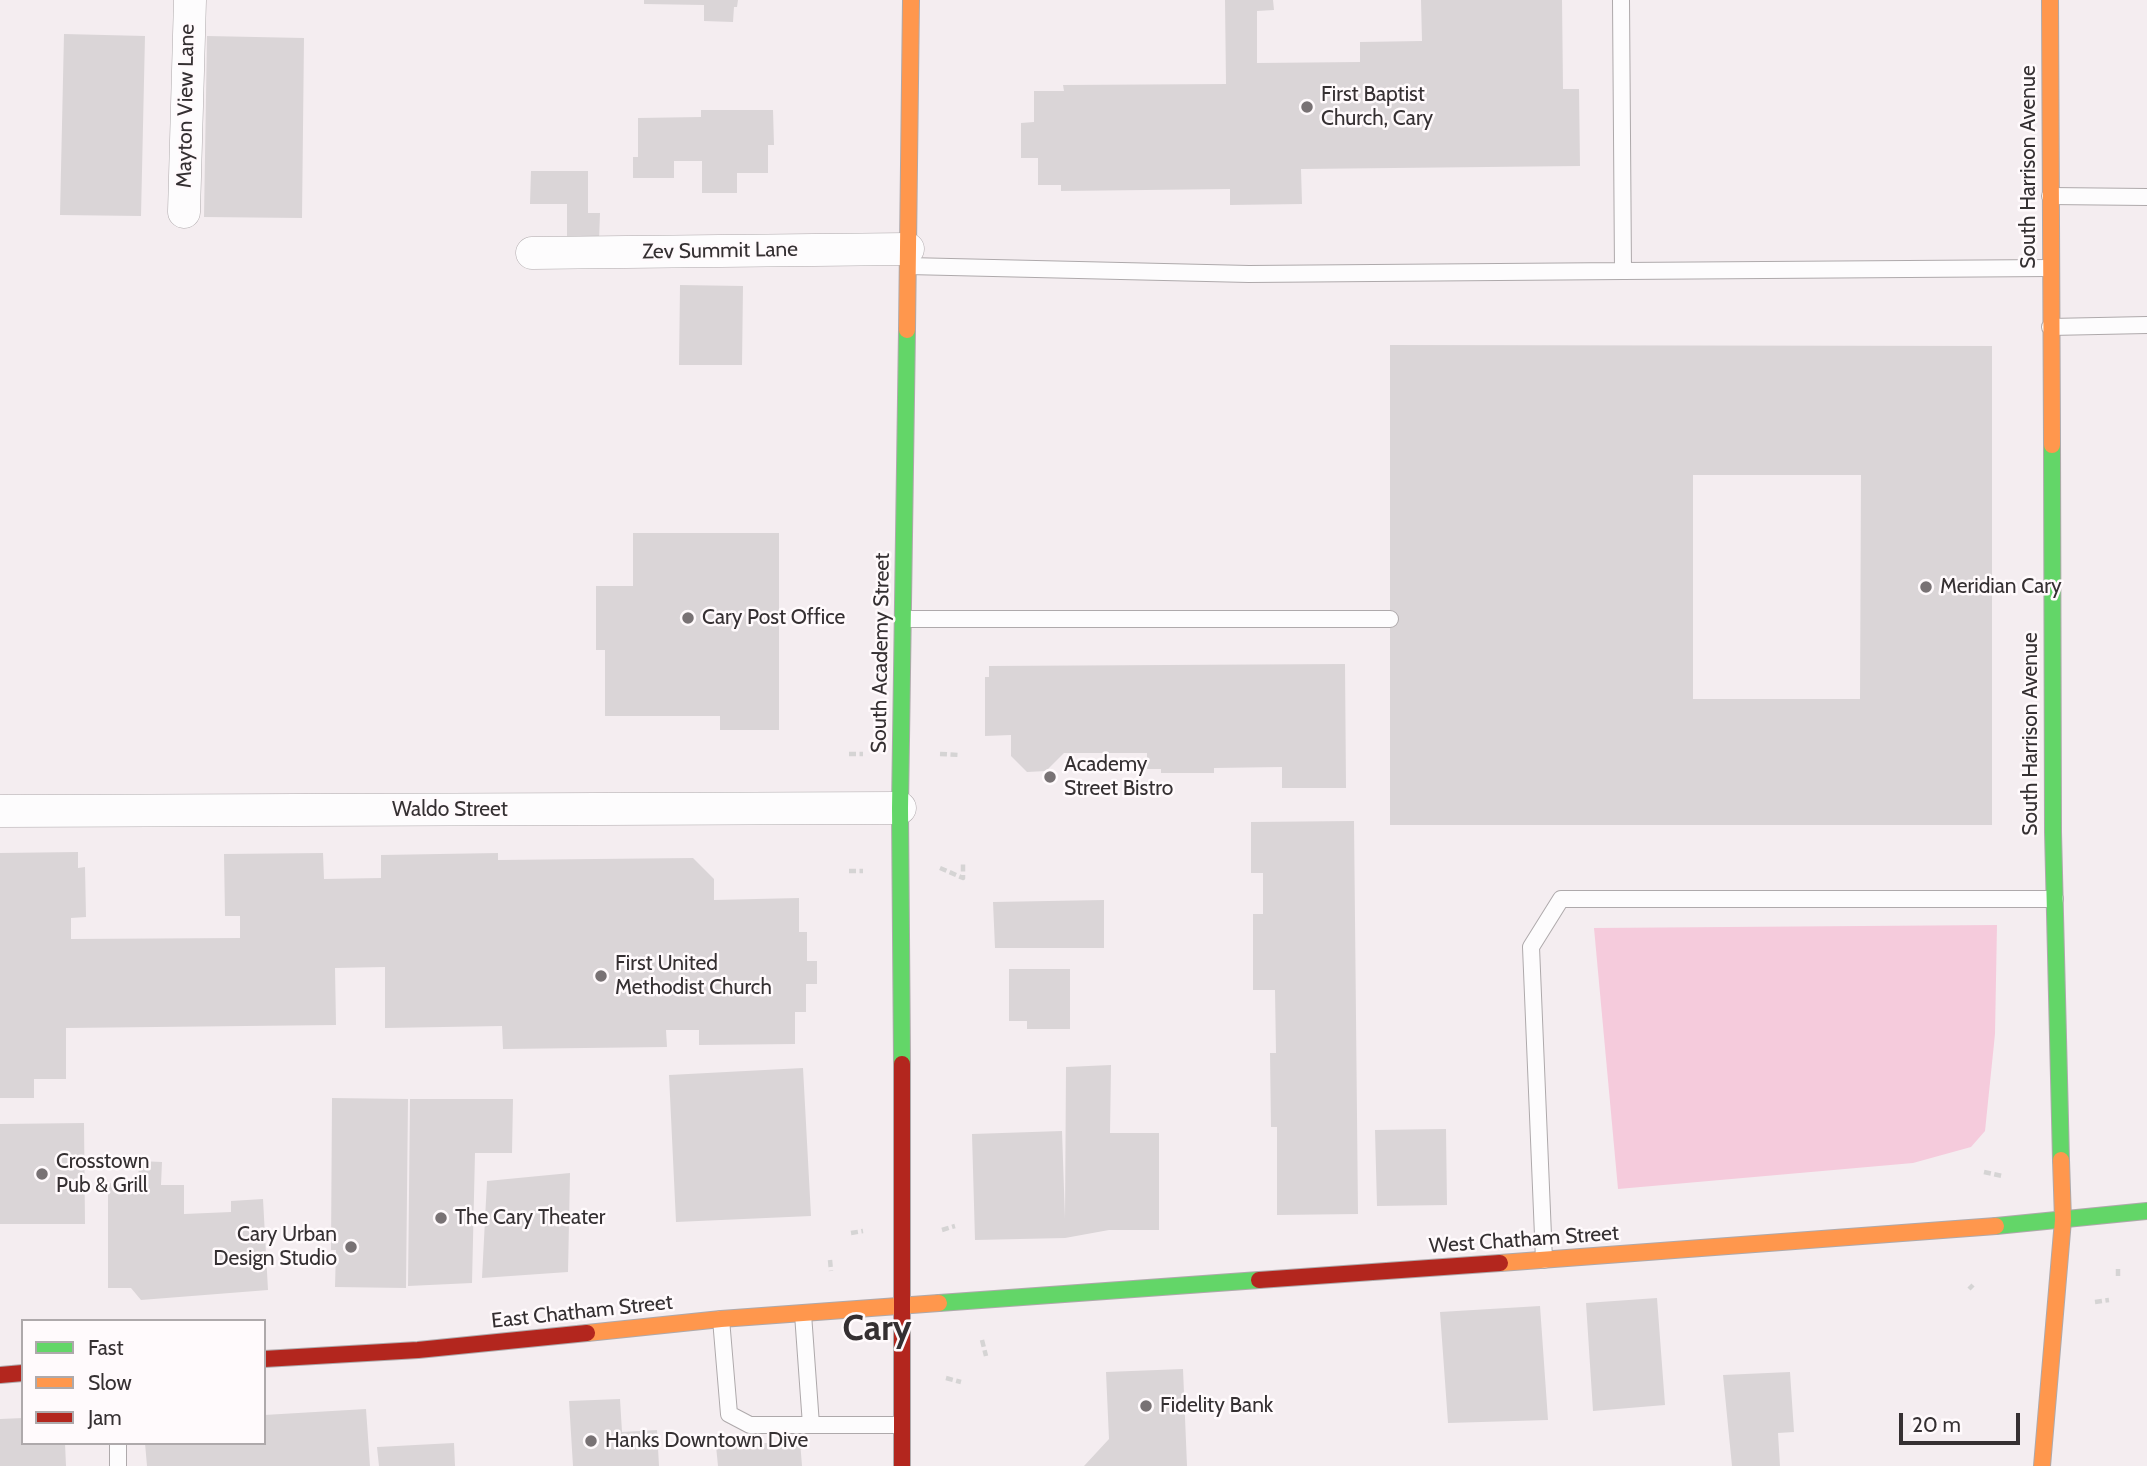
<!DOCTYPE html>
<style>
body{margin:0}
#map{position:relative;width:2147px;height:1466px;overflow:hidden;background:#f4edf0;font-family:Cabin,sans-serif}
canvas{display:block}
.legend{position:absolute;left:21px;top:1319px;width:245px;height:126px;box-sizing:border-box;background:#fffafc;border:2px solid #aea9ab;margin:0;padding:9px 12px;list-style:none;font-size:21px;color:#353032}
.legend li{display:flex;align-items:center;gap:14px;height:35px}
.legend b{width:35px;border:2px solid #aea9ab}
.scale{position:absolute;left:1899px;top:1413px;width:121px;height:32px;box-sizing:border-box;border:4px solid #353032;border-top:0;padding-left:9px;font-size:21px;line-height:24px;white-space:nowrap;color:#353032;-webkit-text-stroke:5px #fffafc;paint-order:stroke}
</style>
<div id="map">
<canvas width="2147" height="1466"></canvas>
<ul class="legend">
<li><b style="height:9px;background:#63d668"></b>Fast</li>
<li><b style="height:9px;background:#ff974d"></b>Slow</li>
<li><b style="height:9px;background:#b3261e"></b>Jam</li>
</ul>
<div class="scale">20 m</div>
</div>
<script>
const context = document.querySelector('canvas').getContext('2d');
context.lineJoin = 'round';
function fill(path, color) {
  context.fillStyle = color;
  context.fill(path, 'evenodd');
}
function toPath(rows) {
  const path = new Path2D();
  for (const r of rows) {
    path.moveTo(r[0], r[1]);
    for (let i = 2; i < r.length; i += 2) path.lineTo(r[i], r[i + 1]);
  }
  return path;
}
function trace(path, color, width, dash) {
  context.strokeStyle = color;
  context.lineWidth = width;
  context.lineCap = dash ? 'butt' : 'round';
  context.setLineDash(dash || []);
  context.stroke(path);
}
function drawText(font, color, halo, rows, align = 'center') {
  context.font = font + ' Cabin,sans-serif';
  context.lineWidth = 5;
  context.setLineDash([]);
  context.textBaseline = 'middle';
  context.strokeStyle = halo;
  context.fillStyle = color;
  for (const [text, x, y, turn = 0] of rows) {
    context.save();
    context.translate(x, y);
    context.rotate((+turn || 0) * Math.PI / 180);
    context.textAlign = isNaN(turn) ? turn : align;
    if (halo) context.strokeText(text, 0, 0);
    context.fillText(text, 0, 0);
    context.restore();
  }
}
const green = toPath([
 [1997,925,1995,1034,1985,1131,1971,1147,1913,1163,1618,1189,1594,928]
]);
const building = toPath([
 [644,0,738,0,737,7,734,7,733,22,704,21,704,5,644,4],
 [1225,0,1273,0,1274,10,1257,11,1257,63,1360,62,1360,42,1422,41,1421,0,1562,0,1563,89,1579,89,1580,166,1301,169,1302,204,1230,205,1230,189,1061,191,1061,185,1038,185,1038,158,1021,158,1021,123,1034,122,1034,91,1064,91,1063,85,1226,84],
 [64,34,145,36,141,216,60,215],
 [207,36,304,38,302,218,204,217],
 [701,110,773,110,774,145,768,145,768,173,737,173,737,193,702,193,702,161,674,161,674,178,633,178,633,157,638,157,638,118,701,117],
 [531,171,588,171,588,213,600,213,599,241,567,240,567,204,530,204],
 [680,285,743,286,742,365,679,365],
 [1390,345,1992,346,1992,825,1390,825],
 [1693,475,1861,475,1860,699,1693,699],
 [633,533,779,533,779,730,720,730,720,716,605,716,605,650,596,650,596,586,633,586],
 [1345,664,1346,788,1282,788,1282,767,1214,768,1214,773,1161,773,1161,769,1147,769,1147,753,1064,753,1046,771,1027,772,1011,756,1011,735,985,736,985,677,989,677,989,666],
 [1354,821,1358,1214,1277,1215,1277,1127,1271,1127,1270,1053,1276,1053,1275,990,1253,990,1253,914,1263,914,1263,873,1251,873,1251,822],
 [78,852,78,868,85,867,86,917,71,918,71,939,240,938,240,916,225,916,224,854,323,853,324,879,381,878,381,855,498,853,498,860,693,858,714,879,714,900,799,898,799,932,807,932,807,961,817,961,817,984,806,984,806,1012,795,1012,795,1044,699,1045,699,1030,666,1030,667,1047,503,1049,502,1026,385,1028,385,967,335,968,336,1025,66,1028,66,1079,34,1079,34,1098,0,1098,0,853],
 [1104,900,1104,948,995,948,993,902],
 [1009,969,1070,969,1070,1029,1027,1029,1027,1021,1009,1021],
 [1111,1065,1110,1133,1159,1133,1159,1230,1109,1230,1065,1238,975,1240,972,1134,1062,1131,1065,1219,1066,1067],
 [803,1068,811,1216,676,1222,669,1075],
 [332,1098,408,1099,406,1288,335,1287,336,1250,331,1250],
 [410,1099,513,1099,512,1153,475,1153,472,1283,408,1286],
 [84,1123,85,1224,0,1224,0,1124],
 [1446,1129,1447,1205,1377,1206,1375,1130],
 [139,1161,162,1162,161,1185,184,1185,184,1214,231,1212,231,1201,263,1199,268,1290,141,1300,131,1288,108,1288,108,1183,138,1185],
 [570,1173,568,1272,482,1278,487,1181],
 [1657,1298,1665,1405,1593,1411,1586,1303],
 [1540,1306,1548,1420,1448,1423,1440,1312],
 [1183,1369,1187,1466,1084,1466,1109,1439,1106,1372],
 [1790,1372,1794,1432,1778,1433,1780,1466,1732,1466,1723,1375],
 [620,1399,622,1432,657,1430,659,1466,573,1466,569,1401],
 [366,1409,370,1466,147,1466,145,1443,264,1443,264,1415],
 [23,1418,23,1443,65,1443,66,1466,0,1466,0,1419],
 [800,1441,802,1466,718,1466,716,1446],
 [454,1443,455,1466,379,1466,377,1447]
]);
const path = toPath([
 [849,754,863,754],
 [940,754,960,755],
 [940,868,963,878,963,861],
 [849,871,863,871],
 [1984,1172,2002,1176],
 [942,1230,955,1226],
 [851,1233,863,1231],
 [830,1260,831,1271],
 [2118,1269,2118,1276],
 [1969,1289,1973,1285],
 [2095,1302,2109,1300],
 [982,1340,986,1356],
 [946,1378,961,1382]
]);
const lane = toPath([
 [2050,196,2147,197],
 [908,266,1249,274,1623,271,1621,0],
 [1623,271,2050,268],
 [2050,327,2147,325],
 [903,619,1390,619],
 [1544,1260,1531,947,1561,899,2055,899],
 [803,1314,811,1425],
 [721,1319,729,1414,750,1425,902,1425],
 [118,1443,118,1466]
]);
const street = toPath([
 [184,212,190,0],
 [532,253,908,249],
 [0,811,900,808]
]);
const fast = toPath([
 [2052,445,2053,832,2061,1160],
 [902,1064,900,808,907,330],
 [1996,1226,2147,1211],
 [939,1303,1259,1280]
]);
const slow = toPath([
 [2050,0,2052,445],
 [907,330,911,0],
 [1500,1263,1996,1226],
 [587,1333,721,1319,939,1303],
 [2042,1466,2063,1220,2061,1160]
]);
const jam = toPath([
 [1259,1280,1500,1263],
 [264,1359,418,1350,587,1333],
 [0,1375,23,1373],
 [902,1466,902,1064]
]);
const markers = [
 [1307,107,7,"#787274"],
 [1926,587,7,"#787274"],
 [688,618,7,"#787274"],
 [1050,777,7,"#787274"],
 [601,976,7,"#787274"],
 [42,1174,7,"#787274"],
 [441,1218,7,"#787274"],
 [351,1247,7,"#787274"],
 [1146,1406,7,"#787274"],
 [591,1441,7,"#787274"]
];
const poiNames = [
 ["First Baptist",1321,95],
 ["Church, Cary",1321,119],
 ["Meridian Cary",1940,587],
 ["Cary Post Office",702,618],
 ["Academy",1064,765],
 ["Street Bistro",1064,789],
 ["First United",615,964],
 ["Methodist Church",615,988],
 ["Crosstown",56,1162],
 ["Pub & Grill",56,1186],
 ["The Cary Theater",455,1218],
 ["Cary Urban",337,1235,"right"],
 ["Design Studio",337,1259,"right"],
 ["Fidelity Bank",1160,1406],
 ["Hanks Downtown Dive",605,1441]
];
const streetNames = [
 ["Mayton View Lane",186,106,-89],
 ["South Harrison Avenue",2029,167,-90],
 ["Zev Summit Lane",720,251,-1],
 ["South Academy Street",881,653,-89],
 ["South Harrison Avenue",2031,734,-90],
 ["Waldo Street",450,810],
 ["West Chatham Street",1524,1240,-4],
 ["East Chatham Street",582,1312,-6]
];
const townNames = [
 ["Cary",877,1330]
];
fill(green, '#f5cbdc');
fill(building, '#dad5d7');
trace(lane, '#aea9ab', 18);
trace(street, '#aea9ab', 33);
trace(fast, '#aea9ab', 18);
trace(slow, '#aea9ab', 18);
trace(jam, '#aea9ab', 18);
trace(path, '#d5d4d4', 4.5, [7, 3.5]);
trace(lane, '#fdfcfd', 16);
trace(street, '#fdfcfd', 32);
trace(fast, '#63d668', 16);
trace(slow, '#ff974d', 16);
trace(jam, '#b3261e', 16);
for (const [x, y, r, color] of markers) {
  const dot = new Path2D();
  dot.arc(x, y, r, 0, 2 * Math.PI);
  context.fillStyle = color;
  context.fill(dot);
  trace(dot, '#fffafc', 2.5);
}
drawText('21px', '#353032', '#fffafc', poiNames, 'left');
drawText('21px', '#353032', '#fffafc', streetNames);
drawText('bold 35px', '#353032', '#fffafc', townNames);
</script>
